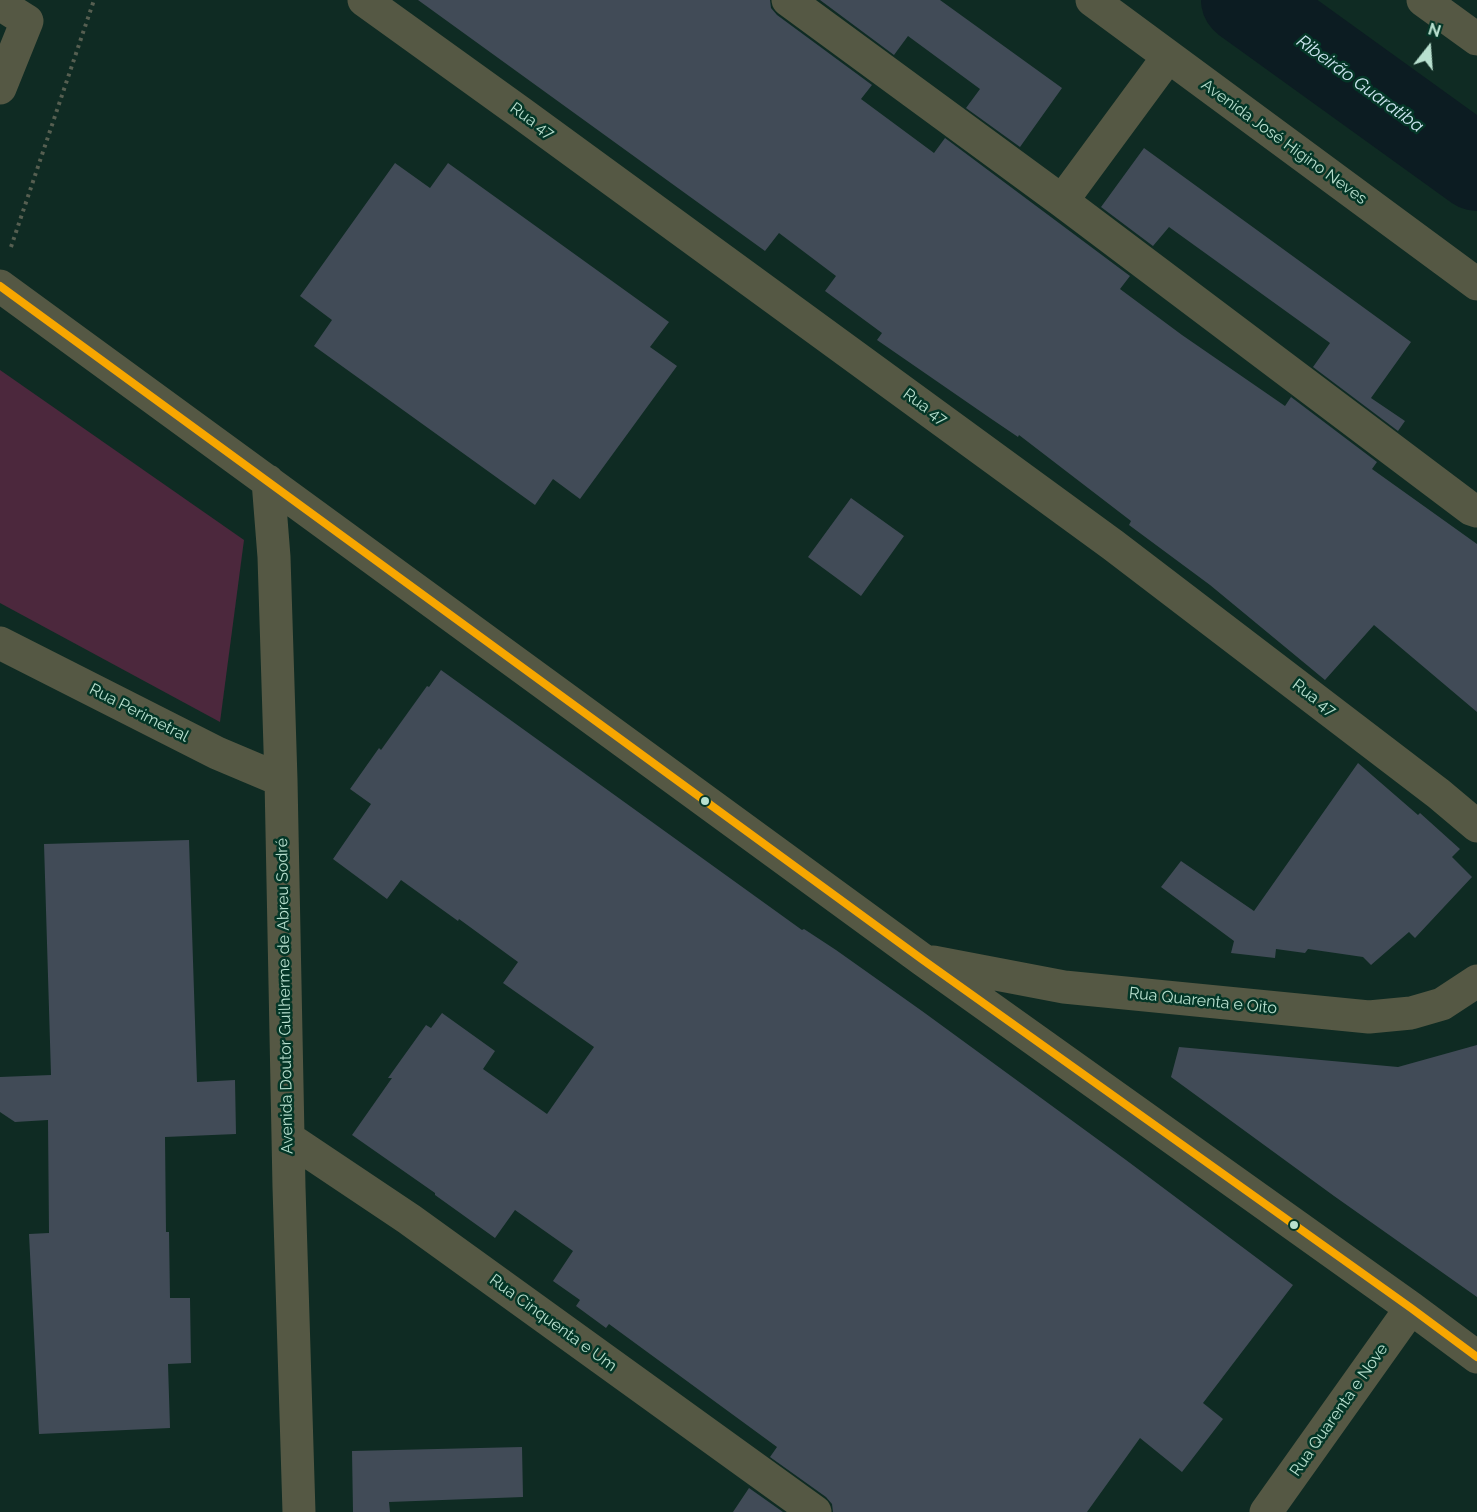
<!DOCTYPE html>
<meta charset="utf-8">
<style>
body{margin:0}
#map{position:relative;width:1477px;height:1512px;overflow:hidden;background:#0f2b23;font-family:Raleway,sans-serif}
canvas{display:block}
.north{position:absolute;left:1399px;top:18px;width:60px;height:60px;-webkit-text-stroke:4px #043627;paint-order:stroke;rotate:17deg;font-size:16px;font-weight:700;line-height:24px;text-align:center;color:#b8e0cf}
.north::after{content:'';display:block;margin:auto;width:21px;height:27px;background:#b8e0cf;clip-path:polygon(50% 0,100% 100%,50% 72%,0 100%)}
</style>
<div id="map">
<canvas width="1477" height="1512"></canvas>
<div class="north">N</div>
</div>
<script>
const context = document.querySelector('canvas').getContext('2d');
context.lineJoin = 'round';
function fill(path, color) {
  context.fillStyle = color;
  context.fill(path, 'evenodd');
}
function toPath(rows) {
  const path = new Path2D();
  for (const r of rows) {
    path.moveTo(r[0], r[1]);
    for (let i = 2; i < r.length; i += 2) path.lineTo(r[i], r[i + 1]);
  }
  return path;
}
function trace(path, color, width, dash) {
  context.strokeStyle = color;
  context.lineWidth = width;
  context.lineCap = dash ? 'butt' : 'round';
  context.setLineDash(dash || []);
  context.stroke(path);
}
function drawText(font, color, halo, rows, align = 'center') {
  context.font = font + ' Raleway,sans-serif';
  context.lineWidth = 5;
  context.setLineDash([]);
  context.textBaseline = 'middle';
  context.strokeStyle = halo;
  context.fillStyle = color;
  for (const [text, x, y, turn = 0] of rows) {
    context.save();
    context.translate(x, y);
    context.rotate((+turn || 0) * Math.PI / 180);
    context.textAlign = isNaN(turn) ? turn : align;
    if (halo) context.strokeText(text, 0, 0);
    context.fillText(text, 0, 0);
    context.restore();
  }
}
const green = toPath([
 [0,370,244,540,220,722,0,603]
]);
const river = toPath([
 [1244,0,1477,168]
]);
const building = toPath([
 [418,0,770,0,771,8,777,15,872,85,861,99,934,153,945,138,1130,276,1120,289,1182,335,1285,406,1291,397,1377,462,1372,469,1477,544,1477,712,1374,625,1325,680,1210,585,1129,525,1131,521,1019,435,1018,437,990,418,877,340,882,333,825,291,836,276,779,233,765,251],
 [820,0,940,0,1062,88,1020,147,966,108,980,89,908,36,894,55],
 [1144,148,1411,342,1371,398,1405,421,1398,431,1313,367,1330,343,1169,227,1153,246,1101,207],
 [395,163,430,188,448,163,669,322,650,347,677,366,580,499,553,479,535,505,314,346,332,320,300,296],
 [851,498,904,536,861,596,808,557],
 [441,670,802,930,804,929,836,950,922,1011,1126,1160,1293,1285,1203,1403,1223,1419,1182,1472,1140,1438,1087,1512,833,1512,832,1504,826,1497,770,1457,777,1447,609,1324,606,1328,576,1306,580,1300,553,1281,573,1251,515,1210,495,1238,435,1195,435,1193,352,1135,392,1078,388,1078,426,1025,431,1028,442,1013,495,1051,483,1069,547,1114,594,1047,503,983,518,962,459,919,458,921,401,880,387,899,333,859,371,804,350,789,379,748,381,750,427,686,429,687],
 [1358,763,1418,815,1420,813,1460,849,1452,857,1472,877,1415,938,1409,932,1371,965,1363,957,1308,949,1305,953,1276,949,1275,958,1231,953,1234,941,1161,887,1181,861,1254,911],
 [189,840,197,1082,235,1080,236,1134,165,1137,166,1232,169,1232,170,1298,190,1298,191,1363,168,1364,170,1428,39,1434,29,1234,49,1233,48,1120,15,1122,0,1112,0,1077,51,1075,44,844],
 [1477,1045,1477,1297,1334,1196,1171,1077,1179,1047,1398,1067],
 [522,1447,523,1497,389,1502,390,1512,353,1512,352,1451],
 [749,1488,783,1512,733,1512]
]);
const path = toPath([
 [11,247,94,0]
]);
const minor = toPath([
 [364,0,521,113,1113,545,1439,794,1477,826],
 [788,0,1062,201,1471,509,1477,511],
 [1092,0,1477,284],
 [1423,0,1477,39],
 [0,4,27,21,0,88],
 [1062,201,1168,57],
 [0,286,923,960,1411,1308,1477,1357],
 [268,481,274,557,281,780,289,1187,299,1512],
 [0,643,217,753,281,780],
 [933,962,1064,987,1369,1017,1411,1013,1442,1004,1477,981],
 [288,1138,409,1219,815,1512],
 [1266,1512,1411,1308]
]);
const bus1 = toPath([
 [0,286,923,960,1411,1308,1477,1357]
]);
const markers = [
 [705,801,5,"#b8e0cf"],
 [1294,1225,5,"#b8e0cf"]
];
const streetNames = [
 ["Rua 47",532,121,36],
 ["Avenida José Higino Neves",1284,142,36],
 ["Rua 47",925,407,36],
 ["Rua 47",1314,698,37],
 ["Rua Perimetral",139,713,27],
 ["Avenida Doutor Guilherme de Abreu Sodré",285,996,-91],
 ["Rua Quarenta e Oito",1203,1001,6],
 ["Rua Cinquenta e Um",553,1323,36],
 ["Rua Quarenta e Nove",1339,1410,-55]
];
const waterNames = [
 ["Ribeirão Guaratiba",1360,84,36]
];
fill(green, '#4c283d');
trace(river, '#0c1c22', 86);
fill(building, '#414b57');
trace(path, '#565f51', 4, [3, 4.5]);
trace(minor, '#555844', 33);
trace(bus1, '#f7a600', 8);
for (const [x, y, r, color] of markers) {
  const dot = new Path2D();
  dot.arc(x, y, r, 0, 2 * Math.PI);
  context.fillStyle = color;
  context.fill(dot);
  trace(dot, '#043627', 2);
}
drawText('16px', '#b8e0cf', '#043627', streetNames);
drawText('italic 18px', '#cce5f0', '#043627', waterNames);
</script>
